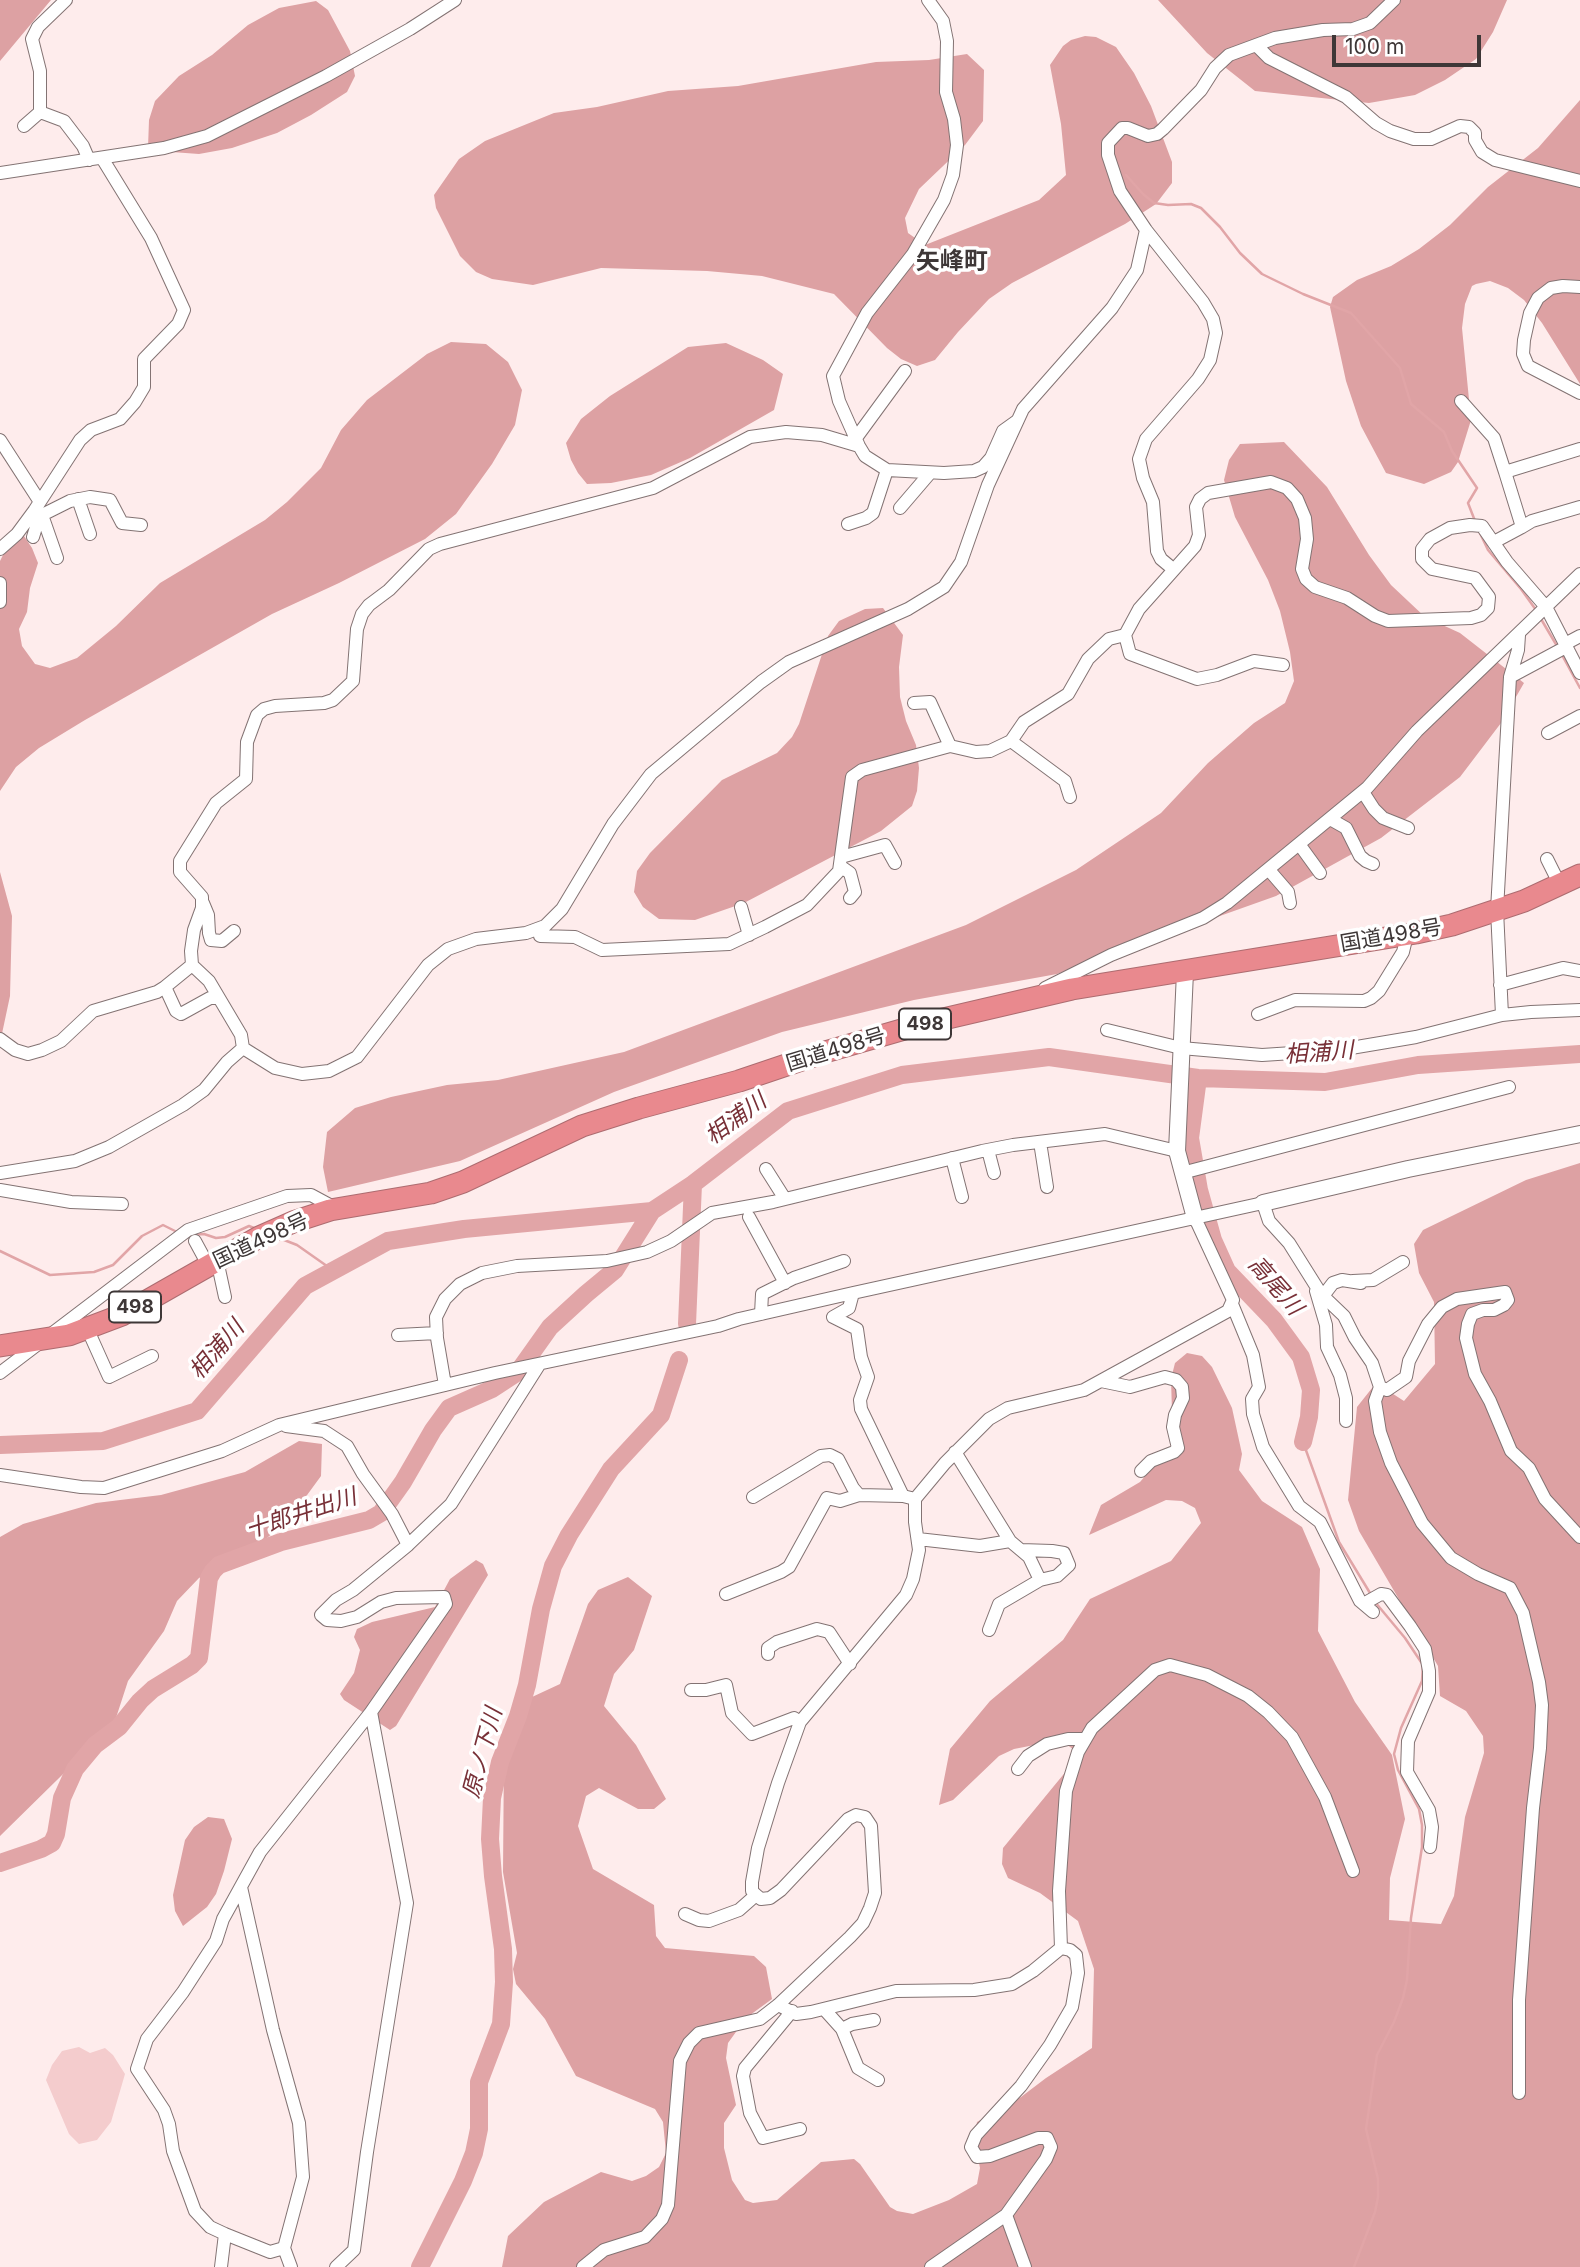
<!DOCTYPE html>
<meta charset="utf-8">
<style>
body{margin:0}
#map{position:relative;width:1580px;height:2267px;overflow:hidden;background:#feecec;font-family:Inter,sans-serif}
canvas{display:block}
.scale{position:absolute;left:1332px;top:35px;width:149px;height:32px;box-sizing:border-box;border:4px solid #3e3737;border-top:0;padding-left:9px;font-size:21px;line-height:24px;white-space:nowrap;color:#3e3737;-webkit-text-stroke:5px #fff;paint-order:stroke}
</style>
<div id="map">
<canvas width="1580" height="2267"></canvas>
<div class="scale">100 m</div>
</div>
<script>
const context = document.querySelector('canvas').getContext('2d');
context.lineJoin = 'round';
function fill(path, color) {
  context.fillStyle = color;
  context.fill(path, 'evenodd');
}
function toPath(rows) {
  const path = new Path2D();
  for (const r of rows) {
    path.moveTo(r[0], r[1]);
    for (let i = 2; i < r.length; i += 2) path.lineTo(r[i], r[i + 1]);
  }
  return path;
}
function trace(path, color, width, dash) {
  context.strokeStyle = color;
  context.lineWidth = width;
  context.lineCap = dash ? 'butt' : 'round';
  context.setLineDash(dash || []);
  context.stroke(path);
}
function drawText(font, color, halo, rows, align = 'center') {
  context.font = font + ' Inter,"Noto Sans JP",sans-serif';
  context.lineWidth = 7;
  context.setLineDash([]);
  context.textBaseline = 'middle';
  context.strokeStyle = halo;
  context.fillStyle = color;
  for (const [text, x, y, turn = 0] of rows) {
    context.save();
    context.translate(x, y);
    context.rotate((+turn || 0) * Math.PI / 180);
    context.textAlign = isNaN(turn) ? turn : align;
    if (halo) context.strokeText(text, 0, 0);
    context.fillText(text, 0, 0);
    context.restore();
  }
}
const green = toPath([
 [79,2047,90,2053,105,2048,113,2055,125,2074,111,2122,97,2140,79,2144,69,2134,46,2080,52,2065,62,2051]
]);
const forest = toPath([
 [0,0,51,0,0,61],
 [1158,0,1507,0,1493,32,1476,59,1445,80,1415,95,1369,103,1255,91,1207,53],
 [316,1,328,10,350,51,355,76,347,92,311,115,277,133,232,148,199,154,158,151,148,148,149,120,155,101,179,76,212,55,248,25,279,8],
 [1085,36,1096,37,1116,47,1134,73,1151,106,1172,162,1172,183,1156,204,1125,224,1012,283,989,299,958,332,935,360,917,366,901,359,887,348,834,294,762,276,707,271,601,268,533,285,492,279,476,272,460,256,436,208,434,195,459,159,485,141,554,113,597,107,668,91,738,86,876,62,929,60,967,54,984,70,983,121,965,145,919,189,905,218,908,233,925,245,1039,200,1066,175,1061,124,1050,65,1063,46,1071,40],
 [1580,100,1580,384,1542,323,1524,300,1508,288,1490,281,1476,284,1472,286,1465,304,1462,328,1471,420,1458,462,1451,472,1424,484,1386,473,1361,426,1346,381,1330,307,1333,297,1357,280,1391,266,1419,249,1450,225,1488,187,1538,148],
 [451,342,486,344,508,362,522,390,515,425,492,464,456,514,425,539,339,583,272,614,85,720,39,748,16,767,0,791,0,561,9,543,24,536,32,548,38,563,30,588,27,612,19,629,22,646,35,664,50,668,77,658,116,626,160,583,265,520,287,502,321,468,341,430,367,400,427,354],
 [726,343,763,360,783,374,774,410,690,458,651,475,611,483,587,484,578,473,571,460,566,443,581,419,610,396,688,347],
 [1284,442,1327,487,1369,555,1391,585,1425,617,1460,633,1524,683,1501,723,1460,777,1381,838,1276,896,1057,974,914,1000,782,1032,614,1092,460,1161,328,1192,323,1167,327,1132,355,1108,391,1097,447,1085,498,1080,624,1052,966,925,1076,870,1161,813,1208,763,1254,723,1285,703,1294,681,1290,652,1280,611,1268,580,1235,517,1224,480,1229,460,1240,444],
 [883,608,903,635,899,667,900,697,906,721,916,745,919,768,917,791,912,806,881,831,744,903,695,920,659,919,643,907,634,892,637,871,650,853,722,780,777,753,792,737,799,724,828,636,839,621,865,609],
 [0,872,12,916,10,996,0,1043],
 [1580,1163,1580,2267,502,2267,508,2236,544,2202,601,2172,632,2181,646,2176,659,2167,666,2153,663,2122,655,2109,576,2076,545,2019,516,1984,513,1969,517,1953,503,1872,504,1751,532,1697,560,1684,588,1604,598,1590,628,1577,652,1596,634,1650,614,1674,604,1706,636,1745,666,1799,654,1809,638,1809,599,1788,586,1796,578,1826,593,1869,654,1905,656,1936,665,1948,754,1956,766,1967,772,1999,746,2018,728,2043,726,2058,736,2105,724,2123,724,2148,732,2180,745,2200,753,2203,777,2200,821,2162,854,2159,860,2164,890,2207,897,2211,913,2214,949,2200,977,2184,980,2168,974,2138,977,2122,1021,2097,1046,2078,1092,2048,1094,1969,1078,1921,1040,1893,1008,1878,1002,1864,1003,1848,1072,1764,1073,1749,1060,1740,1014,1749,999,1756,953,1800,939,1805,950,1749,990,1701,1063,1640,1090,1599,1171,1561,1201,1523,1195,1508,1182,1501,1166,1500,1089,1535,1101,1505,1140,1482,1173,1444,1171,1379,1175,1363,1187,1353,1202,1356,1212,1367,1232,1408,1242,1454,1239,1470,1262,1501,1302,1527,1320,1569,1318,1631,1355,1702,1392,1755,1405,1819,1390,1878,1389,1920,1441,1924,1454,1896,1465,1817,1484,1753,1483,1736,1466,1711,1440,1696,1438,1666,1359,1531,1348,1500,1357,1407,1376,1383,1404,1401,1435,1364,1434,1302,1419,1273,1414,1244,1423,1230,1526,1180],
 [299,1441,322,1444,321,1476,291,1517,267,1538,199,1578,177,1601,164,1631,128,1681,114,1724,0,1836,0,1537,23,1524,96,1503,161,1495,245,1472],
 [476,1560,483,1564,488,1575,396,1726,390,1730,344,1700,340,1694,354,1673,360,1650,354,1637,357,1629,372,1622,435,1607,450,1579],
 [208,1817,224,1819,232,1839,224,1871,216,1894,207,1907,183,1926,175,1911,173,1895,185,1840,194,1827]
]);
const stream = toPath([
 [1126,175,1143,194,1154,203,1168,205,1191,204,1201,208,1220,227,1240,253,1262,274,1303,294,1351,313,1400,368,1411,404,1444,432,1452,451,1477,488,1468,503,1475,521],
 [1479,531,1488,550,1521,589,1536,610],
 [1541,619,1557,646],
 [1562,655,1580,688],
 [190,1235,204,1234,216,1238,225,1237,249,1226,254,1228],
 [279,1238,297,1245,334,1271],
 [0,1251,50,1275,94,1272,113,1265,142,1236,163,1225,177,1232],
 [1303,1442,1339,1542,1370,1593],
 [1354,2267,1375,2212,1378,2197,1378,2179,1366,2129,1377,2055,1394,2022,1403,1998,1407,1980,1411,1918,1422,1847,1422,1825,1419,1809,1398,1770,1394,1754,1401,1728,1422,1681,1423,1665,1405,1638,1375,1602]
]);
const river = toPath([
 [1198,1078,1190,1138,1199,1190,1213,1240,1227,1271,1274,1320,1301,1357,1311,1390,1309,1417,1303,1442],
 [687,1324,693,1184],
 [0,1445,103,1441,197,1411,305,1286,388,1241,464,1229,652,1211,693,1184,788,1111,902,1075,1049,1057,1198,1078,1325,1082,1418,1065,1580,1054],
 [0,1863,41,1849,52,1843,56,1834,62,1798,75,1769,95,1745,119,1727,140,1701,153,1689,192,1665,199,1658,209,1578,213,1571,219,1565,281,1542,369,1520,381,1513,403,1482,433,1430,449,1408,492,1389,518,1372,550,1327,586,1294,615,1270,652,1211],
 [420,2267,463,2181,474,2153,479,2129,479,2082,501,2024,504,1982,503,1949,493,1876,490,1839,492,1798,500,1762,518,1716,527,1685,541,1609,553,1566,569,1535,611,1469,661,1415,679,1360]
]);
const street = toPath([
 [66,0,38,27,32,39,40,71,40,112,64,121,83,146,89,160],
 [928,0,943,21,947,41,946,92,954,119,957,145,953,175,944,200,913,254,867,313,833,376,839,401,859,446,865,456,887,470,944,473,974,471,983,467,991,458,1003,431,1017,421],
 [1256,45,1269,58,1346,97,1376,123,1390,131,1414,139,1431,139,1460,126,1469,127,1475,133,1475,140,1482,152,1495,160,1580,181],
 [24,126,40,112],
 [0,173,164,148,207,136,326,76,410,29,455,0],
 [1580,287,1563,286,1551,288,1538,298,1530,313,1524,340,1523,354,1528,366,1580,393],
 [1461,401,1494,438,1505,472,1580,449],
 [856,438,905,371],
 [0,440,40,502],
 [859,446,822,435,786,432,750,437,653,488,440,544,429,549,389,590,369,605,362,614,357,629,353,681,333,700,324,703,275,706,264,709,257,715,247,742,246,779,216,803,180,861,180,872,202,897,202,908,194,930,191,951,192,965,209,981,241,1035,243,1048,275,1068,302,1074,329,1071,357,1057,428,965,448,949,476,939,526,933,545,926,562,909,613,824,651,774,761,682,789,662,908,609,944,587,961,562,988,485,1023,409,1112,308,1137,270,1146,230],
 [78,499,90,534],
 [900,508,930,473],
 [848,524,866,518,873,513,887,470],
 [1522,527,1532,521,1580,507],
 [33,537,40,514],
 [1494,542,1522,527,1505,472],
 [0,549,17,534,34,511,80,440,91,430,120,419,135,402,144,387,144,359,178,324,184,310,151,238,102,158],
 [57,558,42,515,70,501,90,497,110,500,122,523,141,525],
 [1173,569,1161,559,1157,551,1153,502,1143,478,1139,459,1146,439,1198,379,1210,360,1216,333,1213,319,1203,302,1146,230,1120,191,1108,155,1108,143,1122,128,1128,128,1148,136,1157,134,1163,129,1201,90,1215,68,1229,55,1275,38,1323,30,1353,29,1370,23,1394,0],
 [0,583,0,602],
 [1565,644,1580,636],
 [1283,665,1254,661,1217,675,1197,679,1130,654,1125,635,1139,609,1195,546,1199,535,1196,507,1200,499,1208,493,1271,482,1287,488,1297,499,1305,518,1307,539,1302,569,1306,579,1315,587,1347,598,1375,616,1388,621,1471,618,1481,615,1488,608,1489,597,1475,578,1432,569,1422,559,1422,549,1430,539,1450,528,1470,525,1482,526,1507,562,1546,607,1580,673],
 [1510,677,1566,647],
 [914,703,930,702,950,746],
 [1548,733,1580,716],
 [1011,741,1065,781,1070,797],
 [1363,792,1374,809,1383,818,1408,828],
 [1330,819,1346,828,1360,856,1366,861,1373,864],
 [1299,844,1320,873],
 [841,857,885,845,895,863],
 [1547,859,1560,885],
 [840,866,850,873,855,892,850,898],
 [1269,870,1288,892,1290,903],
 [203,903,208,915,209,933,211,940,222,941,234,931],
 [741,907,749,935],
 [540,936,575,937,602,950,729,944,765,927,807,905,839,871,852,777,862,770,950,746,976,752,990,751,1011,741,1024,722,1068,694,1088,659,1109,639,1125,635],
 [192,965,165,987,176,1011,181,1014,210,998,219,998],
 [1500,985,1563,968,1580,971],
 [1045,988,1111,955,1203,918,1227,903,1367,788,1417,731,1580,574],
 [1258,1014,1295,1000,1364,1001,1371,998,1379,991,1403,952,1407,935],
 [1502,1015,1497,910,1510,677,1518,650,1519,635],
 [1107,1030,1181,1048,1262,1055,1339,1050,1416,1037,1502,1015,1531,1012,1580,1010],
 [0,1039,15,1050,28,1054,42,1050,61,1041,93,1011,157,992,165,987],
 [1040,1142,1047,1187],
 [988,1150,994,1173],
 [952,1158,962,1197],
 [766,1169,785,1199],
 [0,1173,75,1161,109,1147,183,1105,204,1090,227,1062,243,1048],
 [1182,1173,1509,1087],
 [0,1190,71,1202,122,1204],
 [749,1217,785,1283],
 [195,1241,208,1265],
 [217,1260,225,1297],
 [1353,1281,1373,1280,1403,1262],
 [1316,1291,1326,1325,1327,1347,1340,1375,1346,1398,1346,1421],
 [853,1293,849,1308,833,1317,857,1329,861,1357,868,1377,860,1400,861,1409,903,1496,915,1499],
 [1323,1296,1333,1283,1342,1280,1361,1283],
 [1232,1304,1253,1355,1259,1387,1252,1399,1253,1414,1263,1447,1299,1506,1320,1522,1360,1601,1373,1612],
 [761,1314,762,1294,794,1278,844,1261],
 [87,1328,109,1377,152,1356],
 [398,1335,437,1333],
 [0,1373,188,1230,287,1196,311,1195,337,1209],
 [1101,1381,1130,1387,1165,1377,1176,1380,1182,1387,1183,1398,1175,1415,1173,1427,1178,1448,1174,1452,1151,1461,1141,1471],
 [445,1385,437,1338,436,1317,445,1299,460,1284,482,1273,517,1266,607,1261,647,1252,671,1241,712,1213,773,1202,982,1151,1013,1145,1105,1134,1177,1151],
 [1380,1387,1387,1390,1406,1377,1409,1361,1428,1324,1442,1307,1457,1299,1505,1292,1508,1300,1504,1305,1494,1310,1483,1310,1472,1314,1468,1324,1466,1338,1475,1374,1490,1401,1511,1451,1529,1468,1545,1499,1580,1537],
 [286,1426,324,1431,347,1446,363,1474,392,1514,408,1545],
 [0,1475,81,1487,104,1488,222,1451,279,1425,495,1373,718,1326,739,1319,853,1293,1263,1203,1269,1221,1289,1243,1321,1294,1344,1316,1355,1338,1372,1363,1380,1387,1375,1401,1380,1432,1391,1463,1422,1523,1451,1558,1478,1574,1510,1588,1523,1613,1539,1682,1542,1705,1540,1748,1533,1808,1519,2000,1519,2093],
 [753,1497,821,1456,830,1455,838,1459,853,1488,859,1495,903,1496],
 [918,1539,980,1546,1010,1541,955,1452],
 [1021,1550,1052,1551,1064,1553,1069,1565,1057,1576,1040,1580],
 [726,1594,781,1572,789,1567,827,1498,840,1501,859,1495],
 [1365,1603,1381,1594,1387,1595,1410,1626,1425,1649,1429,1671,1429,1692,1408,1741,1407,1772,1429,1810,1432,1827,1430,1847],
 [989,1630,999,1604,1040,1580,1029,1557,1010,1541],
 [768,1654,768,1648,777,1642,817,1629,829,1632,850,1664],
 [691,1690,706,1690,726,1685,732,1713,752,1734,794,1718,800,1722],
 [1018,1769,1028,1756,1047,1744,1068,1739,1085,1739],
 [241,1887,273,2030,299,2123,303,2177,284,2248,291,2267],
 [685,1914,699,1920,709,1921,739,1910,756,1895],
 [778,2005,796,2014,811,2012,896,1991,974,1990,1012,1984,1033,1971,1061,1948,1059,1891,1066,1791,1078,1752,1092,1728,1155,1670,1170,1665,1207,1675,1248,1696,1268,1712,1292,1737,1325,1797,1353,1871],
 [824,2009,842,2029,858,2068,878,2080],
 [792,2011,745,2068,743,2076,750,2113,763,2138,800,2129],
 [842,2029,852,2024,874,2020],
 [1006,2215,1025,2267],
 [284,2248,270,2252,225,2234,210,2227,195,2211,173,2151,169,2124,164,2110,137,2069,147,2039,183,1992,216,1941,223,1919,260,1852,371,1712,446,1604,444,1597,396,1598,381,1602,357,1617,341,1621,327,1620,321,1615,336,1600,353,1590,408,1545,451,1504,539,1365],
 [221,2267,225,2234],
 [336,2267,354,2250,367,2152,407,1903,371,1712],
 [583,2267,604,2250,645,2237,662,2219,668,2205,680,2061,689,2043,699,2033,760,2019,778,2005,850,1937,863,1923,870,1908,875,1893,871,1826,865,1817,856,1815,848,1819,781,1890,770,1898,761,1899,756,1895,752,1891,752,1882,758,1848,778,1783,800,1722,906,1595,913,1579,919,1550,915,1522,915,1499,945,1463,989,1419,1008,1408,1084,1390,1228,1311,1233,1300,1195,1218],
 [931,2267,1006,2215,1046,2159,1051,2147,1047,2138,1038,2138,990,2156,977,2157,971,2147,976,2135,1021,2086,1050,2045,1072,2007,1078,1973,1076,1955,1070,1950,1061,1948]
]);
const secondary = toPath([
 [1185,972,1177,1151,1195,1218],
 [1263,1203,1408,1169,1580,1134]
]);
const highway = toPath([
 [0,1346,69,1335,122,1315,259,1237,293,1222,330,1210,431,1193,463,1182,582,1126,639,1108,739,1081,825,1052,922,1024,1072,989,1416,933,1452,925,1524,901,1580,875]
]);
const shields = [
 [925,1024,52],
 [135,1307,52]
];
const shieldNames = [
 ["498",925,1024],
 ["498",135,1307]
];
const streetNames = [
 ["国道498号",1391,936,-10],
 ["国道498号",836,1050,-17],
 ["国道498号",261,1241,-25]
];
const waterNames = [
 ["相浦川",1319,1053,-4],
 ["相浦川",736,1119,-36],
 ["高尾川",1275,1286,49],
 ["相浦川",217,1350,-49],
 ["十郎井出川",301,1514,-18],
 ["原ノ下川",483,1753,-75]
];
const quarterNames = [
 ["矢峰町",952,262]
];
fill(green, '#f4cccd');
fill(forest, '#dda1a3');
trace(stream, '#e1a5a7', 2.5);
trace(river, '#e1a5a7', 18);
trace(street, '#837373', 14);
trace(secondary, '#837373', 18);
trace(highway, '#ad6c70', 23);
trace(street, '#fff', 12);
trace(secondary, '#fff', 16);
trace(highway, '#e9898e', 21);
for (const [x, y, w] of shields) {
  const box = new Path2D();
  box.roundRect(x - w / 2, y - 15.5, w, 31, 5);
  context.fillStyle = '#fff';
  context.fill(box);
  trace(box, '#3e3737', 2);
}
drawText('bold 19px', '#3e3737', null, shieldNames);
drawText('21px', '#3e3737', '#fff', streetNames);
drawText('italic 23px', '#783037', '#fff', waterNames);
drawText('bold 24px', '#3e3737', '#fff', quarterNames);
</script>
